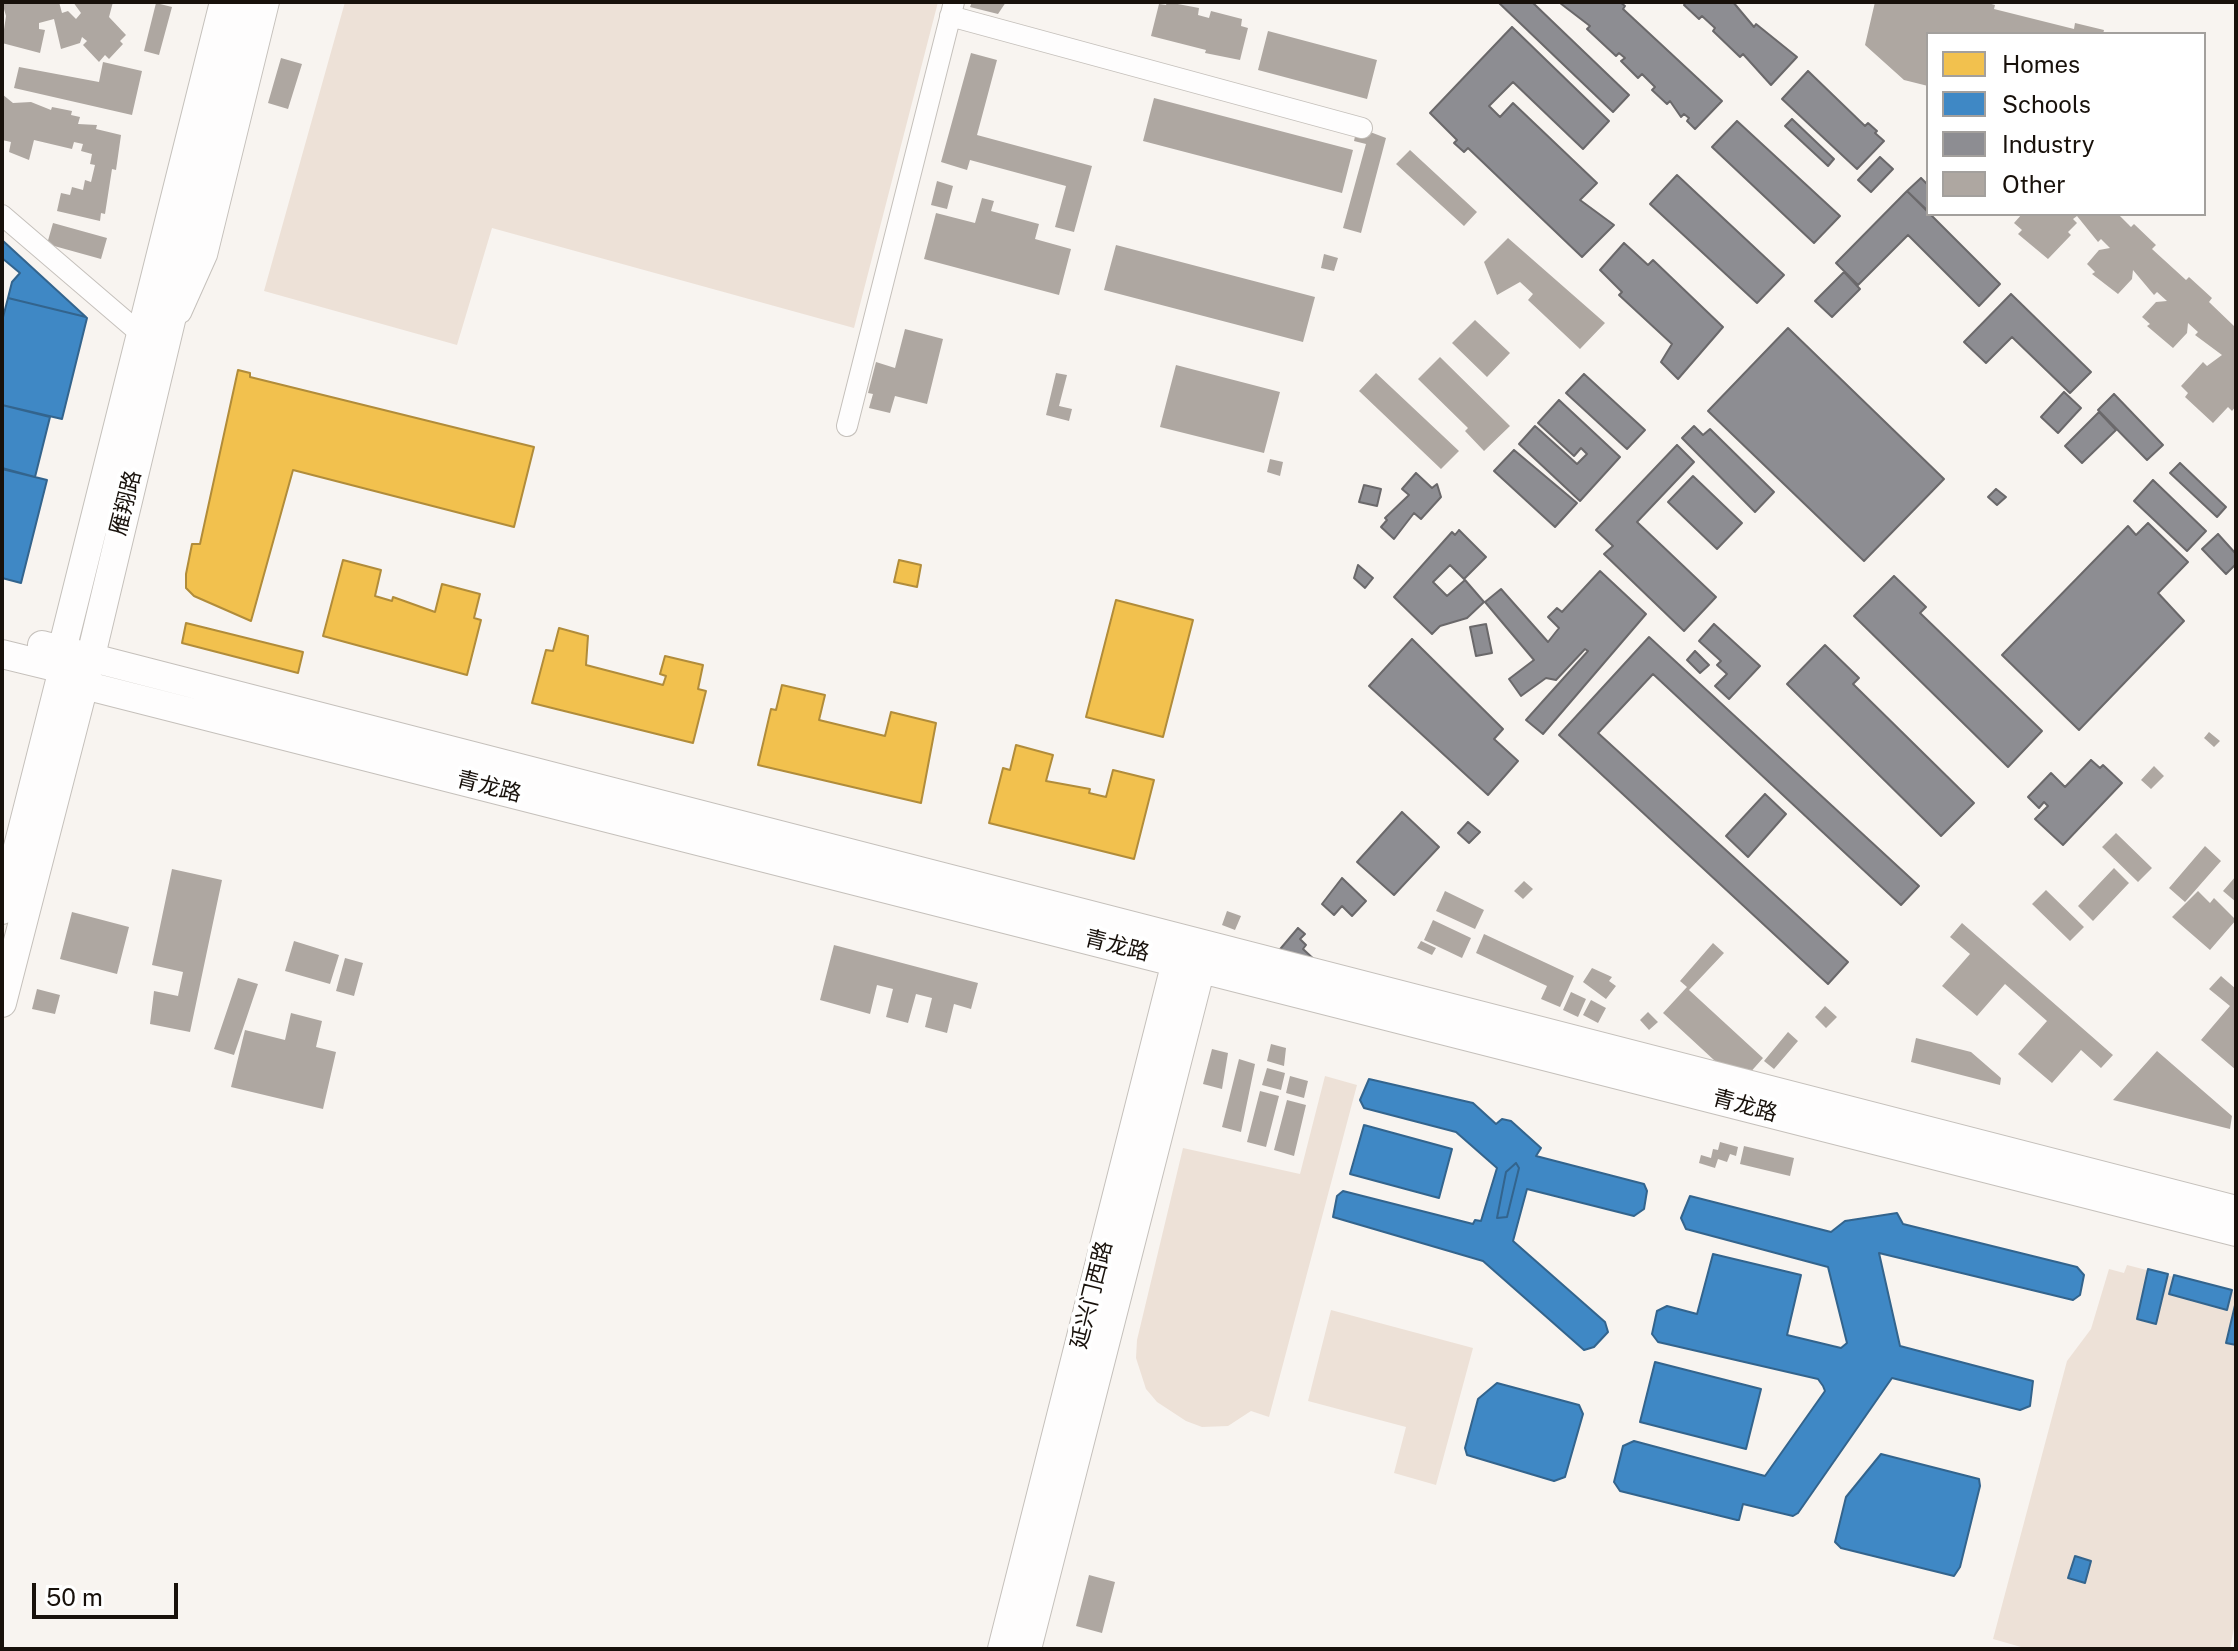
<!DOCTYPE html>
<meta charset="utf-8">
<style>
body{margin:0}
#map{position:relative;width:2238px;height:1651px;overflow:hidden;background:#f8f4f0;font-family:"Public Sans",sans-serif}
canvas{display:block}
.frame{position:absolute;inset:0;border:4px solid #18110b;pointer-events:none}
.legend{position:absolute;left:1926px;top:32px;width:280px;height:184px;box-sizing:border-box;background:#fff;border:2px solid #a3a09d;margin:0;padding:10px 14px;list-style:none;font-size:24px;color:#18110b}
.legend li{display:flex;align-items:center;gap:16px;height:40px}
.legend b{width:40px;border:2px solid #a3a09d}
.scale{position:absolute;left:32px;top:1583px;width:146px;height:36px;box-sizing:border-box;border:4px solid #18110b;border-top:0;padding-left:10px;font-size:24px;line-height:28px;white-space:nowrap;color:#18110b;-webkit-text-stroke:6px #fff;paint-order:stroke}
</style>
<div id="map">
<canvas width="2238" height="1651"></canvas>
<div class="frame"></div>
<ul class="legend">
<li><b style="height:22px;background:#f2c14e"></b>Homes</li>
<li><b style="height:22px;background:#3f88c5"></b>Schools</li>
<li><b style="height:22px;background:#8d8d92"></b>Industry</li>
<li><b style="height:22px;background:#aea7a1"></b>Other</li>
</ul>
<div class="scale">50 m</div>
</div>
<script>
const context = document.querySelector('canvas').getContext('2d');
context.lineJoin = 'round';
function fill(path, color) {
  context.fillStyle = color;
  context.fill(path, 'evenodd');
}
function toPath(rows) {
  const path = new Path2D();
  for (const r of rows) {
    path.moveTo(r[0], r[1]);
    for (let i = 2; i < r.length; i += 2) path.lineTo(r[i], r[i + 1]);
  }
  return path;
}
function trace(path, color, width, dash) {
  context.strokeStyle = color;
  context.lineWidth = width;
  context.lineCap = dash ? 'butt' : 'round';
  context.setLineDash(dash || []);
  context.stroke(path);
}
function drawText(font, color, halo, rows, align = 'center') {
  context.font = font + ' "Public Sans","Noto Sans SC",sans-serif';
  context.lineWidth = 8;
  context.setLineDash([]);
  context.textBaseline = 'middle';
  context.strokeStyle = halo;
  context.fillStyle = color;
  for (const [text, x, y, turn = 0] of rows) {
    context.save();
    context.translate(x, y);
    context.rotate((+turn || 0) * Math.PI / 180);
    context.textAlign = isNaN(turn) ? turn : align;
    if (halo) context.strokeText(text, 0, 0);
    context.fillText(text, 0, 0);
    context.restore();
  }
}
const green = toPath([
 [345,2,938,2,854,328,492,228,457,345,264,291],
 [1325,1076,1357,1085,1269,1417,1251,1411,1228,1426,1202,1427,1186,1421,1157,1402,1146,1389,1136,1358,1137,1340,1183,1148,1300,1174],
 [2127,1265,2236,1293,2236,1617,2230,1649,2028,1649,1993,1639,2067,1361,2091,1329,2109,1269,2124,1273],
 [1331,1310,1473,1348,1436,1485,1394,1473,1406,1427,1308,1401]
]);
const homes = toPath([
 [238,370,250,373,250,377,534,447,514,527,293,470,251,621,194,596,186,588,186,574,192,544,200,544,238,370],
 [343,560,381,570,375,596,392,601,393,597,435,612,442,584,480,594,474,618,481,620,467,675,323,636,343,560],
 [899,560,921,565,917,587,894,582,899,560],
 [1116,600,1193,620,1163,737,1086,717,1116,600],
 [186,623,303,652,298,673,182,643,186,623],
 [559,628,588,636,586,665,663,685,666,676,660,674,665,656,703,665,698,689,706,691,693,743,532,703,546,650,553,651,559,628],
 [782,685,825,695,819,720,885,736,891,712,936,723,921,803,758,765,771,709,776,710,782,685],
 [1016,745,1053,755,1046,781,1090,789,1089,793,1106,797,1113,770,1154,780,1134,859,989,823,1003,768,1010,770,1016,745]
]);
const schools = toPath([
 [2,240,87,318,62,419,2,405,2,321,8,298,86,317,8,298,12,282,20,273,2,258,2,240],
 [2,405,50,417,35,477,2,468,2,405],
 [2,469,47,480,21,583,2,578,2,469],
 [1369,1079,1473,1103,1496,1124,1502,1119,1511,1121,1541,1148,1536,1156,1644,1184,1647,1191,1644,1209,1634,1216,1527,1189,1513,1241,1605,1322,1608,1332,1594,1347,1584,1350,1483,1261,1333,1217,1337,1196,1343,1191,1473,1224,1475,1220,1481,1221,1497,1168,1456,1132,1364,1108,1360,1100,1369,1079],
 [1516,1163,1519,1168,1507,1217,1497,1218,1506,1172,1516,1163],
 [1364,1125,1452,1149,1439,1198,1350,1174,1364,1125],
 [1516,1163,1519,1168,1507,1217,1497,1218,1506,1172,1516,1163],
 [1690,1196,1831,1232,1845,1221,1897,1213,1903,1224,2077,1267,2084,1275,2080,1295,2073,1300,1879,1253,1900,1346,2033,1381,2030,1406,2020,1410,1892,1378,1798,1513,1793,1516,1743,1504,1739,1520,1737,1520,1620,1491,1614,1482,1623,1446,1634,1441,1765,1476,1825,1391,1823,1386,1818,1379,1658,1342,1652,1334,1657,1311,1667,1306,1697,1314,1713,1254,1801,1275,1787,1335,1841,1348,1847,1343,1828,1267,1686,1229,1681,1218,1690,1196],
 [2148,1269,2168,1274,2156,1324,2137,1319,2148,1269],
 [2174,1275,2232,1290,2227,1310,2169,1294,2174,1275],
 [2236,1301,2236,1345,2226,1343,2236,1301],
 [1655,1362,1761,1389,1746,1449,1640,1422,1655,1362],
 [1497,1383,1579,1405,1583,1414,1565,1477,1554,1481,1467,1455,1465,1448,1478,1399,1497,1383],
 [1881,1454,1979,1479,1980,1486,1960,1567,1954,1576,1841,1548,1835,1542,1846,1497,1881,1454],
 [2075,1556,2091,1561,2085,1583,2068,1578,2075,1556]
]);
const industry = toPath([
 [1498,2,1532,2,1629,95,1613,112,1498,2],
 [1620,2,1625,6,1623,9,1722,101,1695,129,1687,121,1689,118,1684,114,1681,117,1670,101,1667,104,1652,90,1655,87,1642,74,1638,78,1621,61,1625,58,1619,53,1616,56,1587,29,1590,26,1560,3,1620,2],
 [1733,2,1754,27,1756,24,1797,57,1771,85,1743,54,1740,57,1713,31,1715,28,1702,16,1699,19,1684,5,1686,2,1733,2],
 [1512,27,1609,121,1583,149,1513,82,1489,106,1500,117,1513,103,1597,183,1580,200,1614,225,1582,257,1468,148,1464,152,1454,143,1457,140,1430,113,1512,27],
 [1808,71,1865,126,1868,123,1877,131,1875,133,1884,141,1857,169,1782,99,1808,71],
 [1792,119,1834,159,1828,166,1785,126,1792,119],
 [1737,121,1840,216,1814,243,1712,147,1737,121],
 [1880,157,1893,169,1871,192,1858,180,1880,157],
 [1677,175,1784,275,1757,303,1650,204,1677,175],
 [1921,178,1928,185,1928,211,1907,191,1921,178],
 [1907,191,2000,284,1979,306,1908,235,1858,285,1836,263,1907,191],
 [1624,243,1648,265,1653,260,1723,327,1678,379,1661,362,1672,344,1619,295,1622,292,1600,270,1624,243],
 [1844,272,1860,289,1832,317,1815,301,1844,272],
 [2011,294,2091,372,2070,393,2012,337,1986,363,1964,342,2011,294],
 [1788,328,1944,479,1864,561,1708,411,1788,328],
 [1584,374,1645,430,1627,449,1566,393,1584,374],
 [2064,392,2081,408,2058,433,2041,417,2064,392],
 [2114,394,2163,445,2147,460,2098,410,2114,394],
 [1559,400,1620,457,1580,501,1519,444,1535,426,1577,464,1587,454,1581,448,1574,456,1538,423,1559,400],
 [2099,412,2116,430,2082,463,2065,446,2099,412],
 [1694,426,1703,435,1710,429,1774,492,1755,512,1682,438,1694,426],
 [1677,445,1694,462,1637,522,1716,597,1684,631,1604,554,1613,546,1596,530,1677,445],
 [1514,450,1577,503,1555,527,1494,471,1514,450],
 [2180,463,2226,507,2217,517,2170,473,2180,463],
 [1416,473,1432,488,1437,484,1441,497,1421,519,1414,513,1394,539,1381,527,1387,520,1385,518,1409,495,1402,489,1416,473],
 [1693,476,1742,523,1717,549,1668,502,1693,476],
 [2153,480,2206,531,2187,551,2134,501,2153,480],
 [1364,485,1381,489,1377,506,1359,502,1364,485],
 [1996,489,2006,497,1997,505,1988,497,1996,489],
 [2148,523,2188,562,2158,593,2184,621,2079,730,2002,655,2128,526,2136,535,2148,523],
 [1459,530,1486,557,1464,579,1450,565,1433,582,1447,596,1465,580,1484,602,1467,618,1440,626,1432,634,1394,597,1452,532,1455,535,1459,530],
 [2218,534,2236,554,2236,564,2226,574,2202,549,2218,534],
 [1358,565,1373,578,1365,588,1354,578,1358,565],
 [1600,571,1646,614,1543,734,1526,720,1588,651,1585,649,1556,680,1546,678,1521,696,1509,679,1534,660,1485,602,1501,589,1548,642,1559,628,1548,617,1557,608,1562,612,1600,571],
 [1894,576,1926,607,1920,613,2042,731,2008,767,1854,616,1894,576],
 [1486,624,1492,653,1476,656,1470,627,1486,624],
 [1714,624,1760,666,1729,699,1715,686,1727,674,1717,665,1721,661,1699,641,1714,624],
 [1649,637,1919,886,1901,905,1653,674,1598,733,1848,962,1828,984,1559,735,1649,637],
 [1412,639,1503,729,1494,739,1518,761,1488,795,1369,686,1412,639],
 [1825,645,1859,678,1853,684,1974,803,1941,836,1787,684,1825,645],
 [1695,651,1709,665,1700,673,1687,660,1695,651],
 [2091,760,2100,768,2103,765,2122,783,2063,845,2035,819,2048,806,2044,802,2039,808,2028,797,2051,773,2065,787,2091,760],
 [1765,794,1786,814,1748,857,1726,836,1765,794],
 [1402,812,1439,847,1394,895,1357,862,1402,812],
 [1468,822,1480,832,1469,843,1458,833,1468,822],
 [1342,878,1366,901,1352,916,1342,906,1334,915,1322,904,1342,878],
 [1298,928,1305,934,1300,939,1306,945,1303,949,1318,963,1276,954,1298,928]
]);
const building = toPath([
 [2,2,59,2,62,13,68,11,76,19,81,13,73,2,113,2,109,17,126,35,120,41,123,44,109,59,105,55,99,62,83,45,87,41,82,37,80,43,61,49,54,19,39,23,39,29,45,30,40,53,2,43,6,16],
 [972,2,1006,2,998,14,970,7],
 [1167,2,1199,8,1198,15,1209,18,1211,11,1242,19,1241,26,1248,28,1240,60,1205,53,1206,50,1151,36,1159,4,1166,5],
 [1875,2,1984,2,1995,5,1994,9,2074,29,2075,23,2104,30,2103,34,1928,34,1928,86,1904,80,1865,45],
 [156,3,172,7,159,55,144,51],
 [1268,31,1377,60,1367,99,1258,70],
 [971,53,997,60,977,135,1092,166,1074,232,1055,227,1066,186,970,160,967,170,941,162],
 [281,58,302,64,288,109,268,103],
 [103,62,142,71,132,115,14,88,19,67,99,82],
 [2,94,13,103,31,102,51,110,52,107,72,111,71,115,80,117,78,124,97,125,96,129,121,135,116,170,112,169,105,214,101,213,100,221,57,211,61,193,70,195,72,187,83,190,85,180,91,182,95,165,90,164,92,154,81,151,83,144,74,142,72,149,34,140,29,160,9,152,11,142,2,140],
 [1154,98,1353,150,1342,193,1143,141],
 [1357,127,1386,138,1361,233,1343,228,1366,144,1354,141],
 [1410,150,1477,212,1464,226,1396,164],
 [937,181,953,186,947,209,931,205],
 [982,198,994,201,991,211,1039,224,1035,239,1071,249,1059,295,924,259,936,213,975,223],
 [2022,214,2118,214,2131,227,2134,224,2156,245,2152,249,2186,280,2189,277,2212,298,2209,302,2234,326,2236,324,2236,406,2232,411,2228,407,2213,423,2185,397,2188,393,2181,386,2203,362,2207,366,2222,355,2195,335,2198,332,2188,323,2187,333,2173,348,2147,326,2150,324,2142,317,2156,302,2167,301,2157,292,2154,295,2133,270,2132,279,2118,294,2092,274,2095,272,2087,264,2099,250,2110,248,2101,239,2098,242,2077,216,2073,219,2077,223,2068,232,2071,235,2048,259,2018,234,2022,230,2014,223],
 [53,223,107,238,101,259,47,244],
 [1508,238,1605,323,1580,349,1528,300,1533,294,1520,282,1497,295,1484,262],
 [1116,245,1315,297,1303,342,1104,290],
 [1324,254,1338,258,1334,271,1321,268],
 [1475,320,1510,353,1487,377,1452,343],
 [905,329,943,339,927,404,895,396,890,413,869,408,873,394,868,393,876,362,895,368],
 [1440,357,1510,426,1484,451,1465,431,1468,428,1418,379],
 [1176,365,1280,392,1264,453,1160,427],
 [1056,373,1067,375,1059,406,1072,409,1069,421,1046,415],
 [1376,373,1459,451,1441,469,1359,391],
 [1270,459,1283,462,1280,476,1267,472],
 [2209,732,2220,741,2214,747,2204,738],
 [2154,766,2164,776,2151,789,2141,780],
 [2116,833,2152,868,2138,882,2102,847],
 [2205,846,2221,861,2185,902,2169,888],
 [2114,868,2129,883,2093,921,2078,906],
 [172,869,222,880,190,1032,150,1024,154,991,178,996,183,972,152,965],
 [2236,876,2236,902,2223,891],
 [1524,881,1533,889,1523,899,1514,891],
 [2046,890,2084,927,2070,941,2032,904],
 [1445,891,1484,910,1475,929,1436,911],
 [2198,891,2210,903,2214,898,2236,920,2210,950,2172,917],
 [1227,911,1241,916,1235,930,1222,925],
 [72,912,129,927,117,974,60,959],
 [1433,920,1471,938,1462,958,1424,940],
 [1962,923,2113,1055,2101,1068,2081,1050,2052,1083,2018,1054,2047,1021,2005,984,1977,1016,1942,986,1970,954,1950,937],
 [1484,934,1574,976,1560,1007,1541,999,1547,986,1476,953],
 [294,941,339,955,330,984,285,971],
 [1421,941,1436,948,1432,955,1417,948],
 [1713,943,1724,953,1689,990,1763,1058,1740,1084,1663,1013,1687,987,1680,981],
 [834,945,978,983,971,1009,954,1004,947,1033,925,1027,932,998,916,994,908,1023,886,1017,893,989,877,985,870,1014,820,1000],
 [345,958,363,963,354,996,336,991],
 [1592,968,1612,977,1609,981,1616,986,1606,999,1583,982],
 [2221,976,2236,989,2236,1070,2201,1040,2230,1006,2209,989],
 [238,978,258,984,234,1055,214,1049],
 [37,989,60,995,55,1014,32,1009],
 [1571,992,1586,999,1578,1017,1563,1010],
 [1591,1000,1606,1008,1598,1023,1583,1015],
 [1825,1006,1837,1017,1826,1028,1815,1017],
 [1648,1012,1658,1022,1649,1030,1640,1020],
 [291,1013,322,1021,316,1047,336,1052,323,1109,231,1087,245,1030,285,1040],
 [1788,1032,1798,1041,1774,1069,1764,1061],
 [1916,1038,1971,1052,2001,1078,2000,1085,1911,1062],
 [1271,1044,1286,1048,1284,1066,1267,1061],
 [1212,1049,1228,1053,1222,1089,1203,1084],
 [2157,1051,2232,1116,2230,1129,2113,1100],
 [1239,1059,1255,1064,1241,1132,1222,1127],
 [1267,1068,1285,1073,1281,1090,1262,1085],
 [1290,1076,1308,1081,1304,1098,1286,1093],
 [1260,1091,1279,1096,1266,1147,1247,1142],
 [1287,1100,1306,1105,1294,1156,1274,1150],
 [1720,1142,1738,1147,1736,1156,1730,1154,1727,1162,1718,1159,1715,1168,1699,1163,1701,1155,1711,1158,1713,1149,1718,1150],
 [1744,1146,1794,1158,1790,1176,1740,1164],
 [1089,1575,1115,1582,1102,1633,1076,1626]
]);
const street = toPath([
 [950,16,1362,128],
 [2,215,142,335],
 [181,313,207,255,269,2],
 [847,426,954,2]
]);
const secondary = toPath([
 [42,645,2236,1210],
 [2,654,63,669,84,685,2236,1232],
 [2,910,63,669,62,650,224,2],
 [2,1003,84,685,247,2],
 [1002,1649,1181,942],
 [1027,1649,1206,948]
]);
const streetNames = [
 ["雁翔路",126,503,-76],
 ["青龙路",489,787,14],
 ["青龙路",1117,946,14],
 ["青龙路",1745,1106,15],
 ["延兴门西路",1092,1295,-76]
];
fill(green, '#ede1d7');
fill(homes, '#f2c14e');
trace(homes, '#b18c3a', 2);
fill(schools, '#3f88c5');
trace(schools, '#33648d', 2);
fill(industry, '#8d8d92');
trace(industry, '#6a686a', 2);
fill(building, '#aea7a1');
trace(street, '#c5c0bb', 22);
trace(secondary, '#c5c0bb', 30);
trace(street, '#fefdfd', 20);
trace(secondary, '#fefdfd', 28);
drawText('22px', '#18110b', '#fff', streetNames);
</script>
